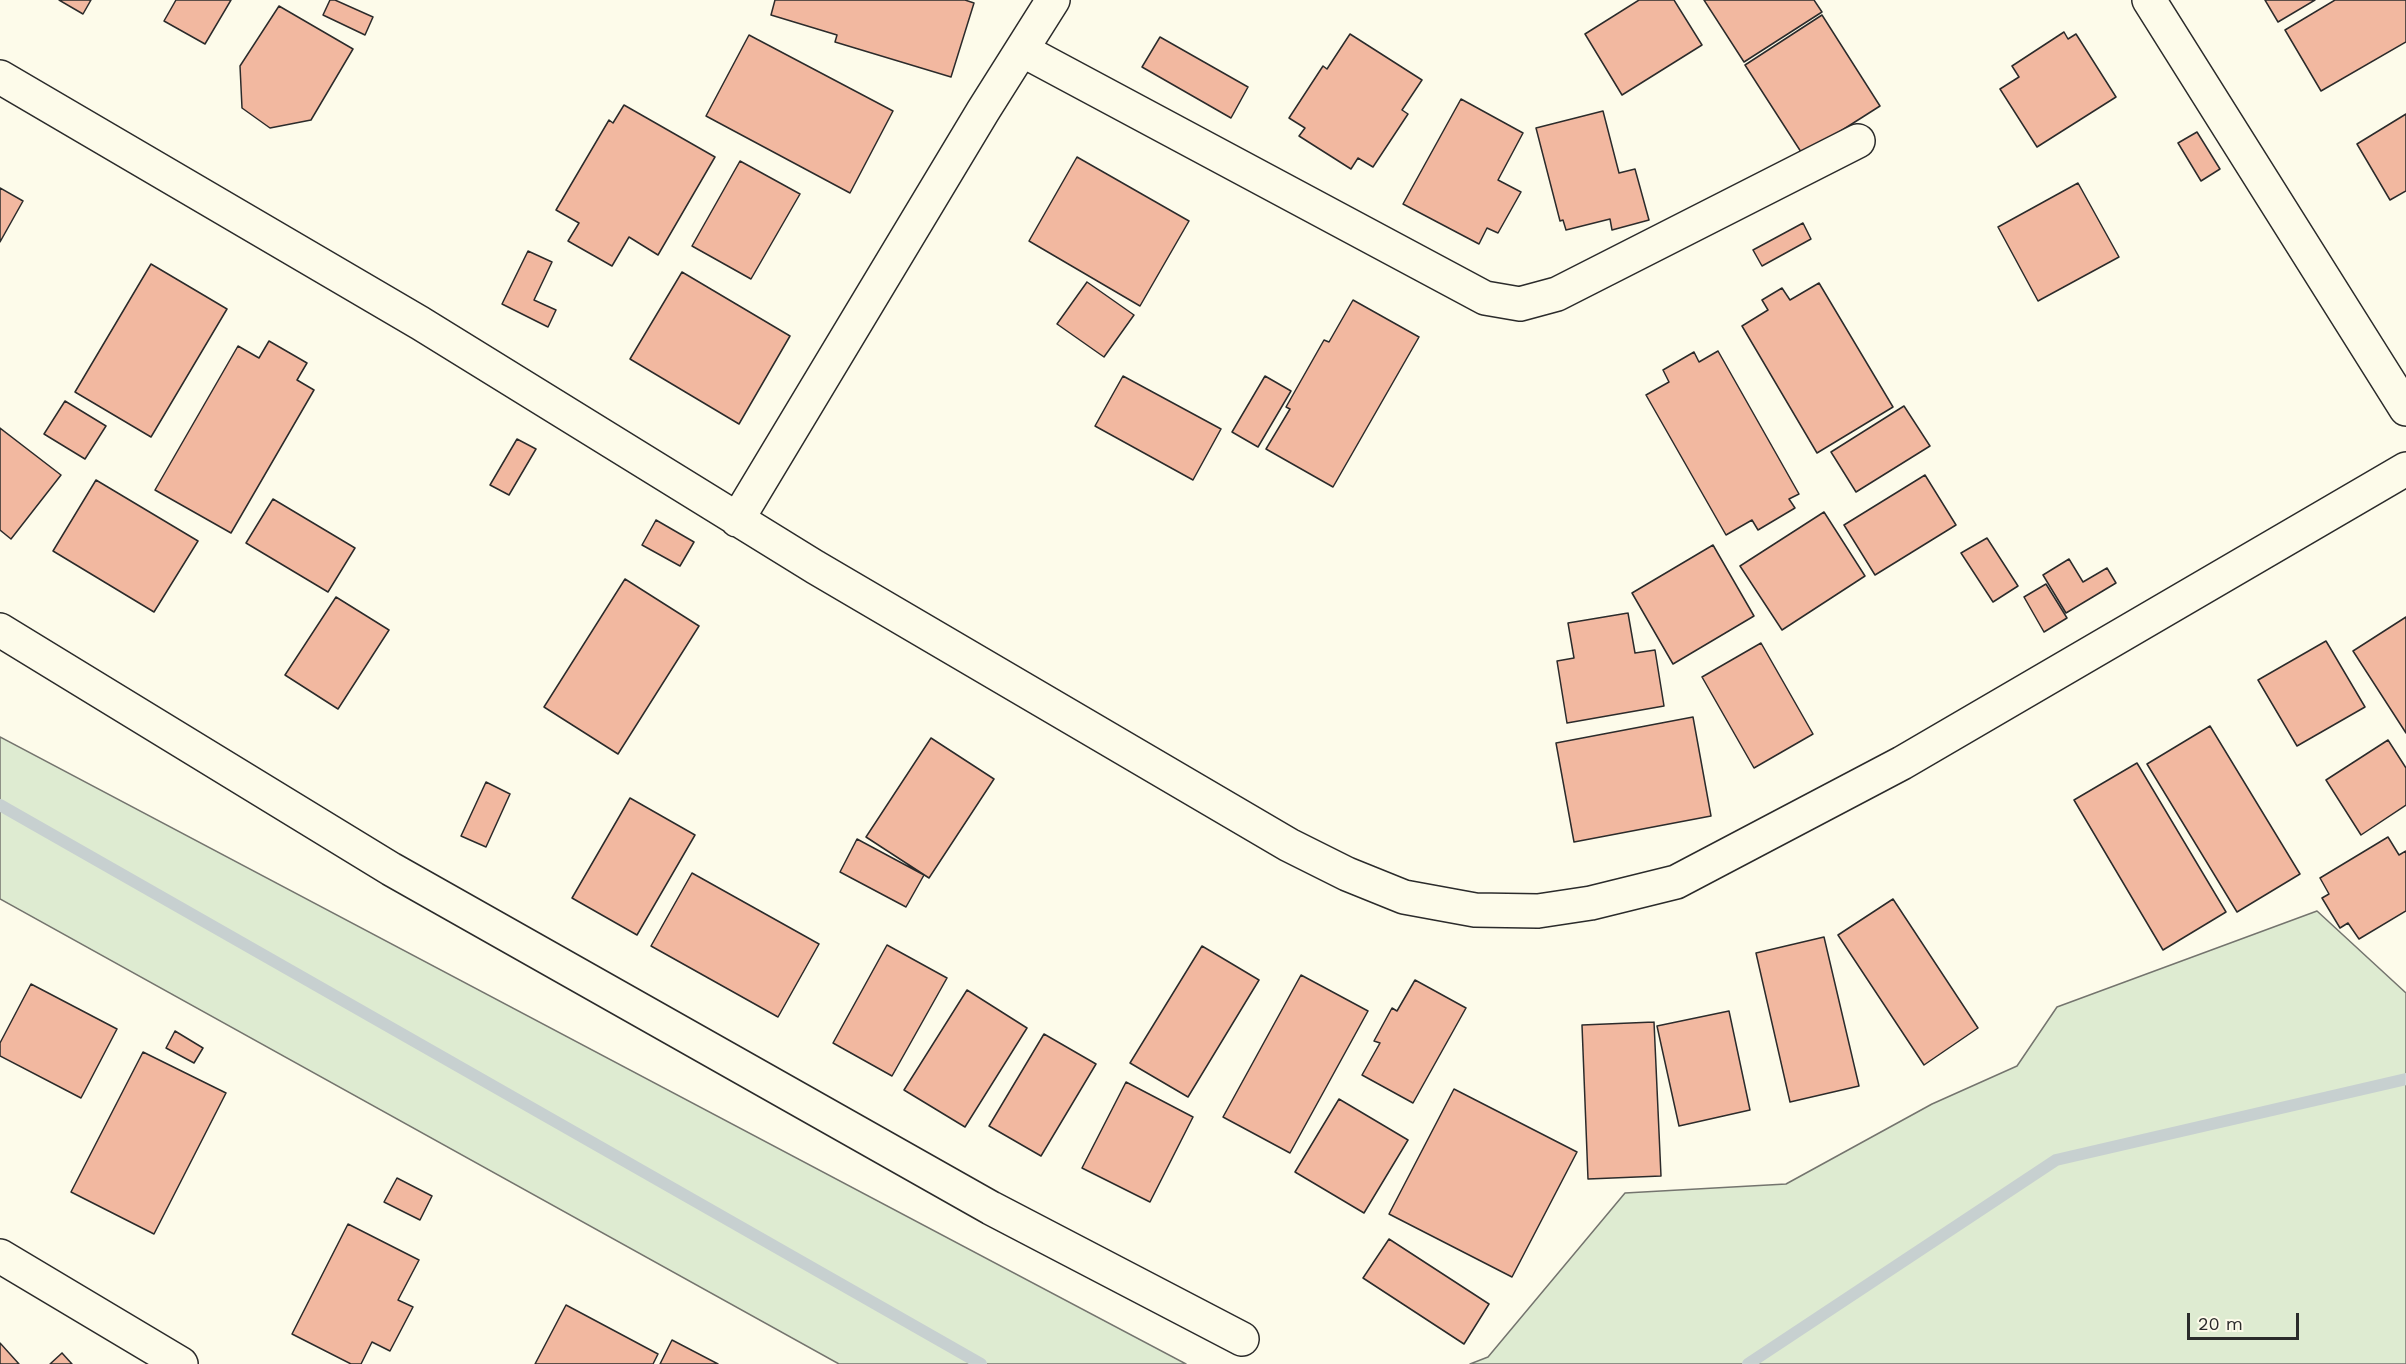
<!DOCTYPE html>
<style>
body{margin:0}
#map{position:relative;width:2406px;height:1364px;overflow:hidden;background:#fdfbea;font-family:"Work Sans",sans-serif}
canvas{display:block}
.scale{position:absolute;left:2187px;top:1313px;width:112px;height:27px;box-sizing:border-box;border:3px solid #2b2b2b;border-top:0;padding-left:8px;font-size:18px;line-height:21px;white-space:nowrap;color:#2b2b2b;-webkit-text-stroke:4px #fdfbea;paint-order:stroke}
</style>
<div id="map">
<canvas width="2406" height="1364"></canvas>
<div class="scale">20 m</div>
</div>
<script>
const context = document.querySelector('canvas').getContext('2d');
context.lineJoin = 'round';
function fill(path, color) {
  context.fillStyle = color;
  context.fill(path, 'evenodd');
}
function toPath(rows) {
  const path = new Path2D();
  for (const r of rows) {
    path.moveTo(r[0], r[1]);
    for (let i = 2; i < r.length; i += 2) path.lineTo(r[i], r[i + 1]);
  }
  return path;
}
function trace(path, color, width, dash) {
  context.strokeStyle = color;
  context.lineWidth = width;
  context.lineCap = dash ? 'butt' : 'round';
  context.setLineDash(dash || []);
  context.stroke(path);
}
const green = toPath([
 [0,737,1186,1364,839,1364,0,899,0,737],
 [2317,911,2406,993,2406,1364,1470,1364,1488,1357,1625,1193,1786,1184,1932,1104,2017,1066,2057,1007,2317,911]
]);
const stream = toPath([
 [0,805,981,1364],
 [1748,1364,2056,1160,2406,1079]
]);
const building = toPath([
 [59,0,91,0,83,14,59,0],
 [176,0,231,0,205,44,164,21,176,0],
 [330,0,335,0,373,17,365,35,323,15,330,0],
 [775,0,965,0,974,3,951,77,835,42,837,35,771,15,775,0],
 [1639,0,1674,0,1702,45,1622,95,1585,34,1639,0],
 [1704,0,1814,0,1822,12,1744,62,1704,0],
 [2265,0,2315,0,2278,22,2265,0],
 [2335,0,2406,0,2406,42,2321,91,2285,30,2335,0],
 [279,6,353,49,311,120,270,128,242,108,240,66,279,6],
 [1822,15,1880,106,1803,155,1745,65,1822,15],
 [2064,32,2068,39,2076,34,2116,97,2037,147,2000,89,2019,77,2012,66,2064,32],
 [1350,34,1422,80,1402,110,1408,114,1373,167,1358,158,1351,169,1299,136,1305,128,1289,118,1323,66,1327,69,1350,34],
 [749,35,893,111,850,193,706,116,749,35],
 [1160,37,1248,87,1231,118,1142,67,1160,37],
 [1461,99,1523,133,1498,180,1521,192,1498,233,1487,228,1479,244,1403,204,1461,99],
 [624,105,715,157,658,255,629,237,612,266,568,241,579,223,556,210,609,120,613,123,624,105],
 [1603,111,1619,173,1635,169,1649,220,1612,230,1610,219,1566,230,1563,220,1560,221,1536,128,1603,111],
 [2406,114,2406,191,2390,200,2357,144,2406,114],
 [2197,132,2220,169,2201,181,2178,143,2197,132],
 [1077,157,1189,221,1140,306,1029,241,1077,157],
 [740,161,800,194,751,279,692,246,740,161],
 [2078,183,2119,257,2038,301,1998,227,2078,183],
 [0,188,23,201,0,242,0,188],
 [1803,223,1811,239,1762,266,1753,250,1803,223],
 [528,251,552,262,534,300,556,310,548,327,502,304,528,251],
 [151,264,227,309,151,437,75,392,151,264],
 [682,272,790,336,739,424,630,359,682,272],
 [1087,282,1134,315,1104,357,1057,324,1087,282],
 [1819,283,1893,407,1817,453,1742,326,1768,310,1762,300,1782,288,1790,300,1819,283],
 [1353,300,1419,337,1333,487,1266,449,1290,409,1286,407,1324,340,1329,342,1353,300],
 [269,341,307,363,297,380,314,390,231,533,155,490,238,346,259,358,269,341],
 [1718,351,1799,494,1789,499,1795,508,1758,530,1752,520,1726,535,1646,395,1669,382,1663,370,1694,352,1699,362,1718,351],
 [1123,376,1221,429,1193,480,1095,426,1123,376],
 [1265,376,1291,391,1258,447,1232,432,1265,376],
 [65,401,106,426,85,459,44,434,65,401],
 [1904,406,1930,446,1856,492,1831,452,1904,406],
 [0,428,61,475,11,539,0,530,0,428],
 [517,439,536,449,509,495,490,485,517,439],
 [1925,475,1956,525,1875,575,1844,525,1925,475],
 [96,480,198,541,154,612,53,551,96,480],
 [273,499,355,548,328,592,246,543,273,499],
 [1824,512,1865,576,1782,630,1740,566,1824,512],
 [656,520,694,542,680,566,642,545,656,520],
 [1987,538,2018,586,1993,602,1961,553,1987,538],
 [1713,545,1754,616,1673,664,1632,593,1713,545],
 [2069,559,2083,582,2107,568,2116,583,2066,613,2043,575,2069,559],
 [625,579,699,626,618,754,544,707,625,579],
 [2046,584,2067,618,2044,632,2024,597,2046,584],
 [336,597,389,630,338,709,285,675,336,597],
 [1628,613,1635,653,1655,650,1664,706,1567,723,1557,661,1574,658,1568,623,1628,613],
 [2406,617,2406,733,2353,651,2406,617],
 [2326,641,2365,707,2297,746,2258,680,2326,641],
 [1761,643,1813,734,1754,768,1702,677,1761,643],
 [1693,717,1711,816,1574,842,1556,743,1693,717],
 [2210,726,2300,874,2237,912,2147,764,2210,726],
 [931,738,994,779,929,878,866,837,931,738],
 [2388,740,2406,768,2406,805,2361,835,2326,780,2388,740],
 [2137,763,2226,912,2163,950,2074,800,2137,763],
 [486,782,510,794,486,847,461,836,486,782],
 [630,798,695,835,637,935,572,898,630,798],
 [2388,837,2399,855,2406,851,2406,911,2359,939,2348,923,2340,928,2322,898,2329,894,2320,878,2388,837],
 [857,839,924,875,906,907,840,872,857,839],
 [692,873,819,944,778,1017,651,946,692,873],
 [1893,899,1978,1028,1924,1065,1838,935,1893,899],
 [1824,937,1859,1086,1790,1102,1756,953,1824,937],
 [887,945,947,978,892,1076,833,1043,887,945],
 [1202,946,1259,980,1188,1097,1130,1063,1202,946],
 [1301,975,1368,1011,1290,1153,1223,1117,1301,975],
 [1415,980,1466,1008,1413,1103,1362,1075,1380,1043,1374,1041,1392,1008,1397,1011,1415,980],
 [31,984,117,1029,81,1098,0,1056,0,1043,31,984],
 [967,990,1027,1028,965,1127,904,1090,967,990],
 [1729,1011,1750,1110,1679,1126,1657,1026,1729,1011],
 [1654,1022,1661,1176,1588,1179,1582,1025,1654,1022],
 [175,1031,203,1048,194,1063,166,1048,175,1031],
 [1044,1034,1096,1064,1041,1156,989,1126,1044,1034],
 [143,1052,226,1093,154,1234,71,1192,143,1052],
 [1126,1082,1193,1117,1150,1202,1082,1168,1126,1082],
 [1454,1089,1577,1152,1512,1277,1389,1214,1454,1089],
 [1339,1099,1408,1140,1364,1213,1295,1172,1339,1099],
 [397,1178,432,1196,420,1220,384,1202,397,1178],
 [348,1224,419,1260,398,1300,413,1307,390,1351,372,1342,361,1364,351,1364,292,1334,348,1224],
 [1389,1239,1489,1304,1464,1344,1363,1278,1389,1239],
 [566,1305,658,1354,653,1364,535,1364,566,1305],
 [672,1340,718,1364,660,1364,672,1340],
 [0,1343,19,1364,0,1364,0,1343],
 [62,1353,72,1364,50,1364,62,1353]
]);
const minor = toPath([
 [2149,0,2406,409],
 [1022,50,1485,298,1520,304,1557,294,1858,141],
 [0,77,420,323,815,567,1289,845,1347,874,1404,897,1475,910,1538,911,1591,903,1676,882,1902,763,2406,469],
 [737,520,983,111,1053,0],
 [0,630,391,869,991,1208,1242,1339],
 [0,1256,181,1364]
]);
fill(green, '#deebd1');
trace(green, '#74746e', 1.5);
trace(stream, '#c7d0d0', 12);
fill(building, '#f2b8a0');
trace(building, '#2b2b2b', 1.5);
trace(minor, '#2b2b2b', 36);
trace(minor, '#fdfbea', 33);
</script>
